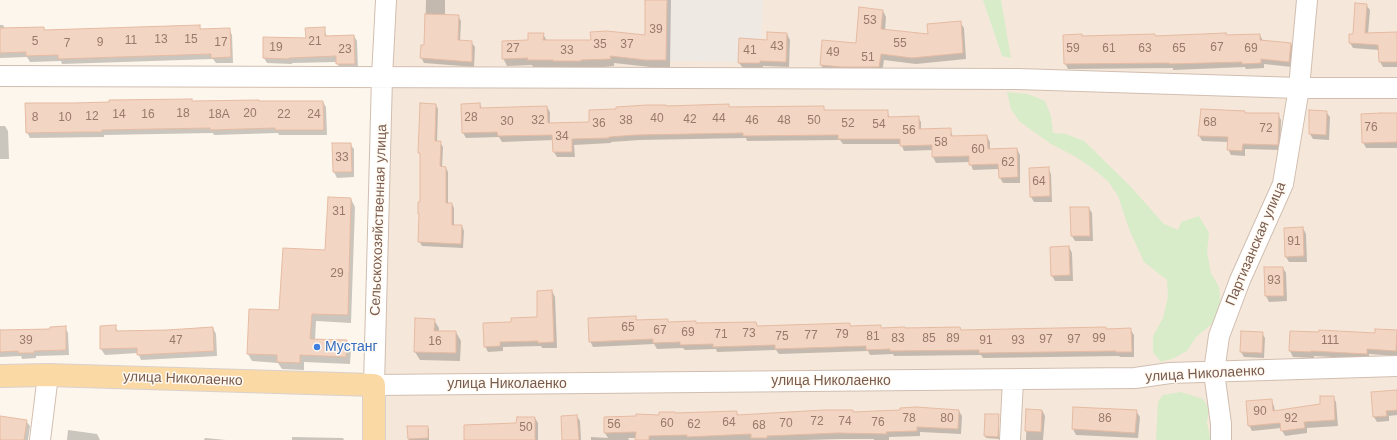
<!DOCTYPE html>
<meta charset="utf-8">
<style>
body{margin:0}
canvas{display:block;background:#fdf6ec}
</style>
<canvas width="1397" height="440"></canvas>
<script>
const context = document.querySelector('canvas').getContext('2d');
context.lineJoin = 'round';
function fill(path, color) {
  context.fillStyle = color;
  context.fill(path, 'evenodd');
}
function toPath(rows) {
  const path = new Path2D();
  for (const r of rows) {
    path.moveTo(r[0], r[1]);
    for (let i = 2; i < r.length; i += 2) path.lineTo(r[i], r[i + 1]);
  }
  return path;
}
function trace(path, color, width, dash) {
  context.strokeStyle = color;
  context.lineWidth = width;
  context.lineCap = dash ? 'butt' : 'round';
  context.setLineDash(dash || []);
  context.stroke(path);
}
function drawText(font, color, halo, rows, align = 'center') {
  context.font = font + ' Helvetica,sans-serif';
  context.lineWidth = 3;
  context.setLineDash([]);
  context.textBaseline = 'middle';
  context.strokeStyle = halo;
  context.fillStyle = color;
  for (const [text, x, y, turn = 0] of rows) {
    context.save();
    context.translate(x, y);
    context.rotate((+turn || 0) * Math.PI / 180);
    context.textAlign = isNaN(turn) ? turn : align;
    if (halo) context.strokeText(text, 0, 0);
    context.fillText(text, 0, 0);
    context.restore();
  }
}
const residential = toPath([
 [386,0,1397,0,1397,440,374,440]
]);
const industrial = toPath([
 [645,0,763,0,760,63,644,60]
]);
const green = toPath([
 [983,0,1001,0,1011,58,1002,56],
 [1007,92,1028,94,1045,101,1051,116,1053,133,1066,134,1084,141,1130,186,1164,224,1178,230,1181,222,1199,216,1209,233,1207,252,1211,273,1219,287,1221,307,1213,323,1196,337,1187,351,1174,358,1161,362,1153,352,1153,336,1163,318,1168,297,1167,280,1144,262,1129,229,1118,196,1108,181,1092,168,1076,157,1051,144,1019,121,1011,109],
 [1181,392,1203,399,1209,409,1207,423,1211,440,1156,440,1158,402,1163,395]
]);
const shadow = toPath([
 [426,0,445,0,445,16,458,16,461,21,460,42,471,42,475,47,474,67,424,63,421,57,425,46],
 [646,0,671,0,670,67,650,67,614,63,614,66,585,69,558,69,557,67,533,67,532,65,507,66,503,58,529,41,543,34,547,41,592,41,646,36],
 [1366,5,1370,10,1368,34,1397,34,1397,67,1383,67,1380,62,1379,50,1353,48,1350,43],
 [883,11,886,17,885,31,929,35,960,22,964,28,966,59,916,64,884,60,882,73,824,71,821,65,856,44],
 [0,25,3,25,5,29,44,28,45,31,199,26,202,30,229,29,232,35,233,63,216,63,213,59,62,64,61,61,30,62,27,57,0,58],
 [324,28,327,37,354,36,357,41,358,69,340,70,337,62,292,63,292,64,267,63,264,58,307,39],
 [787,34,790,40,789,67,763,66,763,69,743,68,739,63,768,41],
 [1226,34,1227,36,1260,35,1263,41,1291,44,1294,49,1292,67,1264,64,1264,68,1246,69,1245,67,1173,70,1173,68,1068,69,1065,63,1082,35,1083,37,1155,37],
 [260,102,323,102,326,107,327,135,279,135,278,133,214,135,213,133,104,135,104,137,30,138,27,132],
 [480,104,482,109,547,107,550,112,550,124,590,123,667,107,728,105,730,108,823,107,825,111,887,111,890,118,918,117,921,122,921,130,950,129,953,137,987,136,990,142,990,150,1017,149,1020,155,1020,183,1003,183,1000,178,999,169,973,170,970,162,936,163,933,157,933,150,904,151,901,144,843,144,840,140,747,141,746,138,640,140,611,142,611,143,574,145,575,157,557,157,554,152,554,140,502,142,499,137,466,138,463,133],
 [436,105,438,109,437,142,440,142,443,147,442,168,446,168,448,172,448,204,452,204,454,208,454,226,462,226,464,231,463,248,422,246,419,241,421,203,421,156,419,152],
 [1326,112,1330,117,1329,140,1313,139,1310,134],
 [1245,114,1278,114,1281,120,1280,150,1245,149,1245,156,1231,155,1228,149,1228,142,1202,141,1199,135],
 [1397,114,1397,148,1366,148,1363,142],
 [0,126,5,126,8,131,9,159,0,159],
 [333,144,350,144,354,149,354,177,337,178,334,172],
 [1048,168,1051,174,1052,202,1034,202,1031,197],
 [351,199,355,207,351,323,316,321,315,340,346,341,351,349,350,364,304,362,304,370,282,369,278,363,252,361,248,354,326,251],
 [1089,208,1092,213,1093,241,1075,241,1072,236],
 [1303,228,1306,234,1307,262,1289,262,1286,257],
 [1069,247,1072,253,1073,281,1055,281,1052,276],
 [1265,268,1283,268,1286,273,1287,301,1269,302,1266,296],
 [552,291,555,297,557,348,542,348,541,346,503,347,503,351,488,352,485,346,512,323,538,318],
 [635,317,638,321,667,320,669,323,696,324,756,323,758,327,849,324,851,327,880,326,882,329,961,331,1106,328,1106,330,1130,329,1134,335,1134,357,1120,357,1119,356,983,358,981,355,894,356,893,354,870,355,868,351,779,354,776,350,717,352,716,349,685,350,683,348,657,349,654,344,593,347,590,341],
 [434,320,439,328,439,332,456,332,461,341,460,361,420,360,415,352],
 [115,326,118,332,213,328,216,334,217,356,141,360,138,353,105,355,101,349,101,327],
 [65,327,68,333,69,355,36,356,36,358,22,359,21,356,0,357,0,329,3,331,51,330],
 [1376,330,1397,331,1397,356,1369,354,1369,359,1314,356,1314,358,1293,357,1290,351,1291,332,1376,334],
 [1262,333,1265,338,1264,358,1244,357,1241,352],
 [1397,391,1397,415,1389,416,1389,421,1377,422,1374,417],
 [1333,397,1336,402,1338,426,1307,428,1307,433,1285,436,1281,428,1252,431,1249,425,1271,400,1274,406,1275,412,1321,405],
 [1074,408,1136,411,1140,417,1138,438,1076,435,1073,429],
 [1027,410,1042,410,1045,416,1043,440,1026,440],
 [959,411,962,416,961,434,920,432,920,436,889,437,889,440,874,440,874,439,841,439,804,440,636,440,636,438,628,438,629,440,591,440,591,437,608,438,605,433,660,416,675,414,736,412,739,416],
 [998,415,999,417,999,439,986,438,985,436],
 [577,416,580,421,581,440,563,440],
 [0,417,26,421,30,426,28,440,0,440],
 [535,418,538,423,538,440,465,440],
 [427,427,429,429,429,440,409,440,408,438],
 [68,430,97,434,100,440,67,440],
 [292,437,343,438,344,440,292,440],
 [205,438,226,440,204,440]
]);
const building = toPath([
 [645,0,667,0,666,60,645,60,610,56,611,59,581,60,581,61,553,61,553,60,527,60,528,58,502,59,502,41,528,40,528,33,544,33,543,40,591,40,590,32,607,31,645,35,645,0],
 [1355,3,1367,4,1365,33,1397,32,1397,62,1379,62,1378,45,1349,43,1349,34,1353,34,1355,3],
 [859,7,883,10,881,29,928,34,927,24,961,21,963,53,912,58,881,54,879,67,842,67,820,65,822,40,856,43,859,7],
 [425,14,459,15,458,40,472,41,472,62,420,58,421,45,424,45,425,14],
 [200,25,200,29,230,28,231,57,211,58,211,54,58,59,58,55,26,56,26,52,0,53,0,28,44,27,44,30,200,25],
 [325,27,325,36,354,35,355,64,336,64,336,56,289,58,289,59,263,58,263,37,306,38,305,28,325,27],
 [767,32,787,33,786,62,760,61,760,63,738,63,739,38,767,40,767,32],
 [1226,33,1226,35,1260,34,1260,40,1291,43,1289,62,1261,59,1261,63,1242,64,1242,62,1169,64,1169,63,1064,64,1063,35,1082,34,1082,36,1155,34,1155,36,1226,33],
 [192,99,192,101,259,100,259,101,323,101,324,130,275,130,275,128,210,130,210,128,102,130,102,132,82,132,26,133,25,103,74,103,109,102,109,100,192,99],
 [420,103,436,104,435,141,441,141,440,166,446,167,446,203,452,203,452,225,462,225,461,244,418,242,419,214,418,214,418,202,420,202,420,153,418,153,420,103],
 [480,103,480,108,547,106,548,123,589,122,589,110,616,109,616,107,647,105,666,105,666,106,729,104,729,107,824,106,824,110,888,110,888,117,919,116,919,129,951,128,951,136,987,135,988,149,1017,148,1018,177,999,178,998,164,969,165,969,156,932,157,932,145,900,146,900,139,838,139,838,135,743,136,743,133,636,135,609,137,609,138,572,139,572,152,553,152,552,135,498,136,497,132,462,133,461,104,480,103],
 [1201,109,1245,111,1245,113,1279,113,1278,145,1243,144,1242,151,1227,150,1228,137,1198,136,1201,109],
 [1309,110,1327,111,1326,135,1309,134,1309,110],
 [1381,113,1397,113,1397,142,1362,143,1361,114,1381,113],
 [332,143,351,143,352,172,333,172,332,143],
 [1049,167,1050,196,1030,197,1029,168,1049,167],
 [328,197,351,198,348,315,312,314,310,339,347,340,346,357,300,355,300,363,277,362,277,355,247,354,249,309,279,310,283,248,325,250,328,197],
 [1070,207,1089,207,1090,236,1071,236,1070,207],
 [1303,227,1304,256,1285,257,1284,228,1303,227],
 [1069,246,1070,275,1051,276,1050,247,1069,246],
 [1264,267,1283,267,1284,296,1265,296,1264,267],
 [552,290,554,342,538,343,538,341,500,342,500,346,484,347,483,323,511,322,511,318,537,317,537,291,552,290],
 [636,316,636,320,668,319,668,322,696,321,696,323,756,322,757,326,850,323,850,326,881,325,881,328,905,327,905,328,960,327,961,330,1106,327,1106,329,1131,328,1132,352,1116,352,1116,351,979,353,979,350,890,351,890,349,866,350,866,346,775,349,775,345,713,347,713,344,680,345,680,342,653,343,653,339,589,342,588,318,636,316],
 [415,318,435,319,434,331,456,331,456,353,414,352,415,318],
 [116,325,116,331,167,330,213,327,214,351,137,355,137,348,100,349,100,326,116,325],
 [66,326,66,350,34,351,34,353,18,353,18,351,0,352,0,330,50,329,50,327,66,326],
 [1375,329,1397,330,1396,351,1367,349,1367,354,1311,351,1311,352,1289,351,1290,331,1319,332,1319,330,1375,333,1375,329],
 [1241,331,1263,332,1262,353,1240,352,1241,331],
 [1397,390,1397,410,1386,411,1387,416,1373,417,1371,392,1397,390],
 [1320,396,1334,396,1335,420,1304,422,1305,428,1281,431,1280,423,1248,426,1246,401,1272,399,1273,411,1320,404,1320,396],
 [916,407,959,410,958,429,917,427,917,431,886,432,887,434,838,433,767,436,767,438,751,438,751,434,687,437,687,435,649,436,649,440,635,440,636,432,604,433,604,417,636,416,636,414,659,415,659,412,675,412,675,413,737,411,737,415,824,410,853,410,853,412,900,410,900,408,916,407],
 [1073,407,1137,410,1135,433,1072,429,1073,407],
 [1026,409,1042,410,1041,432,1025,431,1026,409],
 [985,414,999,414,998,437,984,436,985,414],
 [577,415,579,440,562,440,561,416,577,415],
 [0,416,27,420,24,440,0,440,0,416],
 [517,417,535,417,535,440,464,440,464,425,516,423,517,417],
 [407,426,428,426,428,438,408,439,407,426]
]);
const minor = toPath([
 [386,0,382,77,374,385,1135,378,1170,373,1397,366],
 [0,76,1018,79,1299,88,1397,88],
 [40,440,48,375],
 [1010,440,1013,380],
 [1221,440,1221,424,1214,372,1219,336,1240,280,1283,184,1299,88,1307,0]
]);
const major = toPath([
 [0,376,48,375,374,385,374,440]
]);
const markers = [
 [317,347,4,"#3f7fe0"]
];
const numberNames = [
 ["53",870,21],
 ["39",656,30],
 ["13",161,40],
 ["15",191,40],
 ["11",131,41],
 ["5",35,42],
 ["21",315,42],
 ["9",100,43],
 ["17",221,43],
 ["7",67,44],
 ["55",900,44],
 ["35",600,45],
 ["37",627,45],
 ["43",777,47],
 ["19",276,48],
 ["67",1217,48],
 ["27",513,49],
 ["59",1073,49],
 ["61",1109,49],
 ["63",1145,49],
 ["65",1179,49],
 ["69",1251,49],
 ["23",345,50],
 ["33",567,51],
 ["41",750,51],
 ["49",833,53],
 ["51",868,58],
 ["18",183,114],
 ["20",250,114],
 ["14",119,115],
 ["16",148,115],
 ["18А",219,115],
 ["22",284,115],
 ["24",314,115],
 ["12",92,117],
 ["8",35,118],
 ["10",65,118],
 ["28",471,118],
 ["40",657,119],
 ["44",719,119],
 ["42",690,120],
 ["32",538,121],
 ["38",626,121],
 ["46",752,121],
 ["48",784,121],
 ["50",814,121],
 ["30",507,122],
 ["68",1210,123],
 ["36",599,124],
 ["52",848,124],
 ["54",879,125],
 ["76",1371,128],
 ["72",1266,129],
 ["56",909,131],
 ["34",562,137],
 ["58",941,143],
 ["60",978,150],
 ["33",342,158],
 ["62",1008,163],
 ["64",1039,182],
 ["31",339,212],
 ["91",1294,242],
 ["29",337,274],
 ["93",1274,281],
 ["65",628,328],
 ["67",660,331],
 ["69",688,333],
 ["73",749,334],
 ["71",721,335],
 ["79",842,335],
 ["77",811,336],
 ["75",782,337],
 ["81",873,337],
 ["83",898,339],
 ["85",929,339],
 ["89",953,339],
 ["99",1099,339],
 ["97",1046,340],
 ["97",1074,340],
 ["39",26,341],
 ["47",176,341],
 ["91",986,341],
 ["93",1018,341],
 ["111",1330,341],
 ["16",435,342],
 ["90",1260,412],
 ["78",909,419],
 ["80",947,419],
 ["86",1105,419],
 ["92",1291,419],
 ["72",817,422],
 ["74",845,422],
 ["64",729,423],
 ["76",878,423],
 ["60",667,424],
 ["70",786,424],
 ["56",614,425],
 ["62",694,425],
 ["68",759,426],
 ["50",526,428]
];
const streetNames = [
 ["Сельскохозяйственная улица",379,220,-88],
 ["Партизанская улица",1256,244,-67],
 ["улица Николаенко",1205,374,-3],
 ["улица Николаенко",183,379,2],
 ["улица Николаенко",831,381],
 ["улица Николаенко",507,384]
];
const shopNames = [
 ["Мустанг",325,347]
];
fill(residential, '#f5e8da');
fill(industrial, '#efe9e4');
fill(green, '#d8ecc9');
fill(shadow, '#0003');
fill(building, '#f3d5c3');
trace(building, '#e6bba3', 1);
trace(minor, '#d1beb0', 22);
trace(major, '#dad1cd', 24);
trace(minor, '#fff', 20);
trace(major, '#fbd9a5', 22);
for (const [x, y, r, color] of markers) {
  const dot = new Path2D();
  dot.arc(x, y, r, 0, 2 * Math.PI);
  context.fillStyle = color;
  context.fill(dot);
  trace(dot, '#fffaf3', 1.5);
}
drawText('12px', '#987a6a', null, numberNames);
drawText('14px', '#7a5c4d', '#fffaf3', streetNames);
drawText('14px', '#366cbe', '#fffaf3', shopNames, 'left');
</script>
